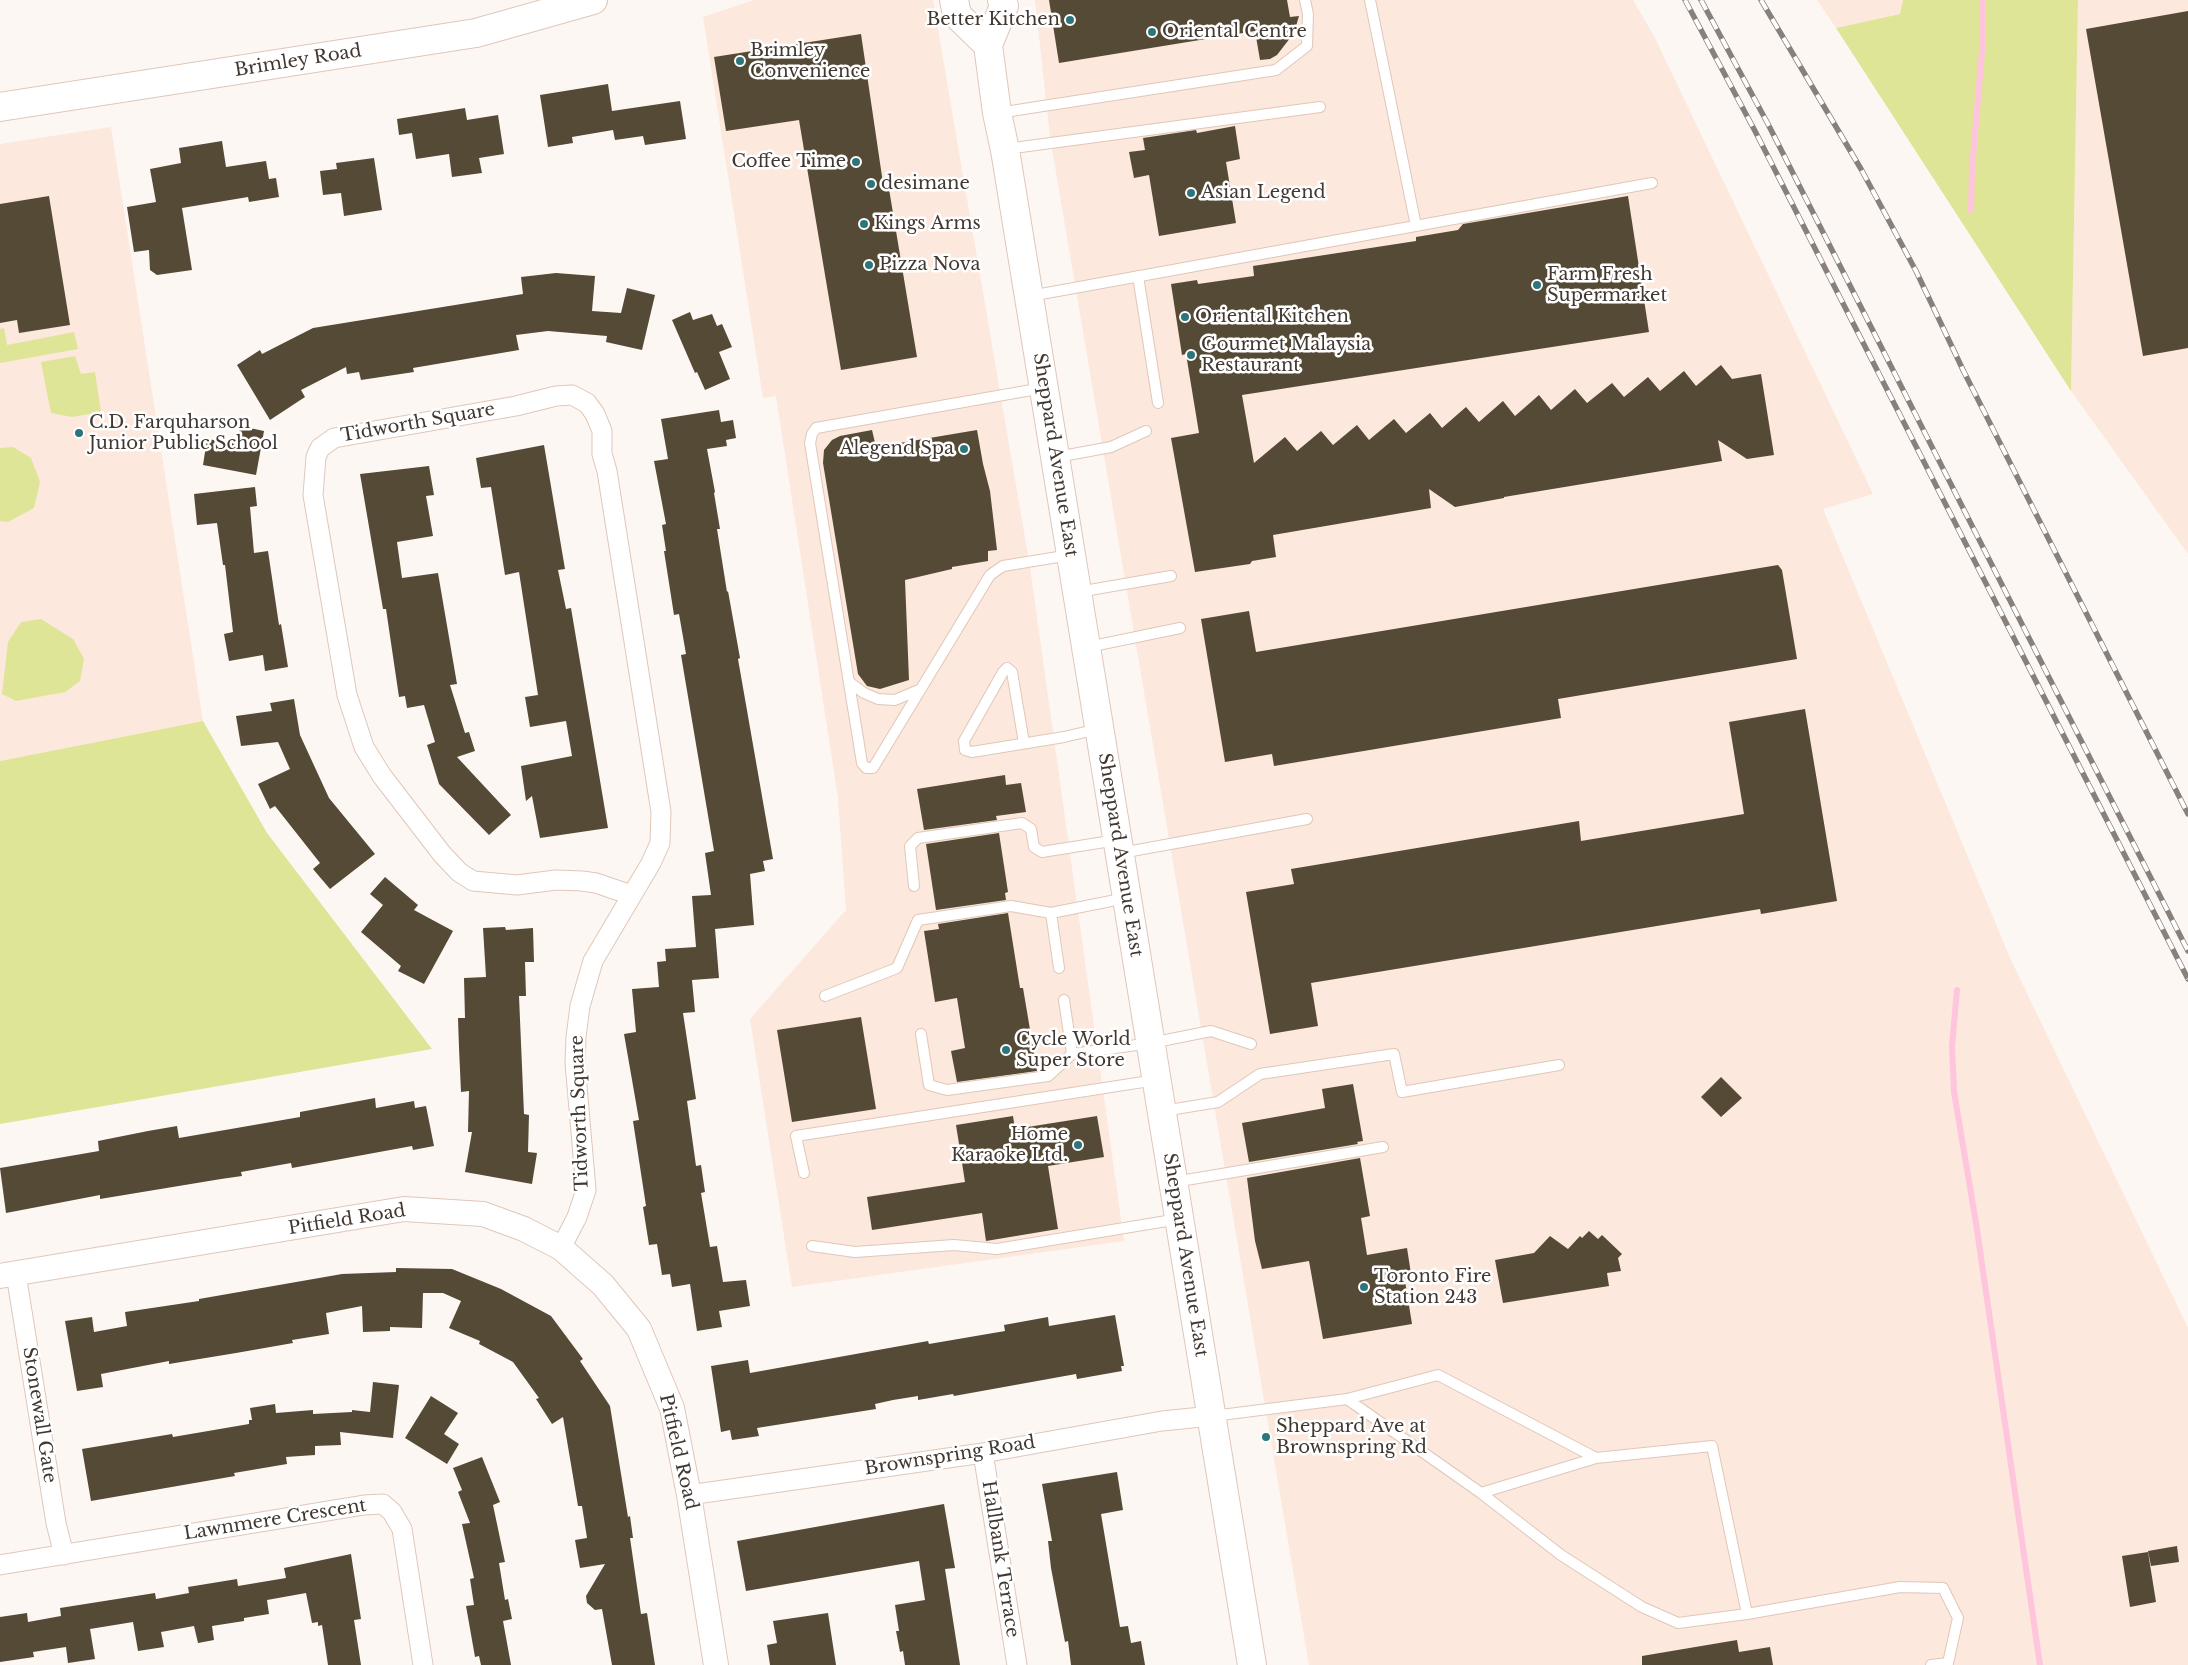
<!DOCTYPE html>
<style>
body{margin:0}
canvas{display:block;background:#fdf7f4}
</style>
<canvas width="2188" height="1665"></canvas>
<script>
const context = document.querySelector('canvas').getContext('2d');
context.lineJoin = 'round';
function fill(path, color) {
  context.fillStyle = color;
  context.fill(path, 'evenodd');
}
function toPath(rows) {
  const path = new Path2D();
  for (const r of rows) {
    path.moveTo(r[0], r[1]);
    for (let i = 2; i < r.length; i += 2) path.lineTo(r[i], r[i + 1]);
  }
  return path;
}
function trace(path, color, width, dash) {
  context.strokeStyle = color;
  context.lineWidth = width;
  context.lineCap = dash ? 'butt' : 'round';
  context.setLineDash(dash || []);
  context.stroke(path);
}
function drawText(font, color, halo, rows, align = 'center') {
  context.font = font + ' "Libre Baskerville",serif';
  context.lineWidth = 5;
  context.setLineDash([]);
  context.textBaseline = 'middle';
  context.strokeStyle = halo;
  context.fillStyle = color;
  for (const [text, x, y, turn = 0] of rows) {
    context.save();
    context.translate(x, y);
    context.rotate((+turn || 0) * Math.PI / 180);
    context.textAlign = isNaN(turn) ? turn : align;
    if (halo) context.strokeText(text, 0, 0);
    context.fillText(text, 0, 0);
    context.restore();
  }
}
const built = toPath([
 [754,0,933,0,1030,567,1124,1241,792,1287,750,1019,846,910,838,798,776,396,763,398,703,17],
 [1035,0,1633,0,1654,36,1873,494,1823,509,2010,958,2188,1328,2188,1665,1309,1665,1050,137],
 [1817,0,1903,0,1900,14,1836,28],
 [2078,0,2188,0,2188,554,2071,391],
 [111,127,203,721,0,761,0,144]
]);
const green = toPath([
 [1903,0,2078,0,2071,391,1836,28,1900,14],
 [4,328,7,345,74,332,78,349,0,363,0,329],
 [75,356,81,374,95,372,101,412,72,417,51,413,41,362],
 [13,447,31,458,40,482,34,508,8,522,0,521,0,448],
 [41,619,73,639,84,659,80,681,65,692,16,701,2,694,8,642,21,622],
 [203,721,267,833,432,1049,0,1124,0,761]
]);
const stream = toPath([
 [1971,210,1972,169,1983,40,1982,0],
 [1957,990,1952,1046,1954,1092,1976,1223,2040,1665]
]);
const building = toPath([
 [1049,0,1287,0,1290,17,1299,16,1294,33,1277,55,1270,59,1260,60,1255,31,1059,63],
 [2188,11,2188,348,2143,356,2086,29],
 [861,34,884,190,889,189,917,357,841,370,799,120,726,131,714,57],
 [608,84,612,111,680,101,686,139,645,145,643,136,615,140,613,130,572,137,573,143,548,147,540,95],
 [465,108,467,120,498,115,504,154,479,158,482,173,452,177,449,154,416,159,412,133,399,135,397,119],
 [1235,126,1240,159,1226,162,1236,223,1159,236,1149,175,1134,178,1129,152,1145,150,1143,138,1196,130,1197,133],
 [222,141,226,167,266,161,269,179,276,178,279,197,249,202,248,197,182,208,192,270,157,275,150,270,149,250,134,252,127,207,156,202,150,169,181,163,179,148],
 [374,158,382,210,344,216,341,193,323,195,320,171,337,169,336,163],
 [49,196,70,325,19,333,17,320,0,323,0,204],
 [1628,196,1649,332,1242,395,1254,463,1285,437,1297,451,1321,431,1333,445,1357,425,1369,440,1394,419,1406,433,1430,413,1442,428,1466,407,1479,422,1503,401,1515,416,1539,395,1551,410,1575,389,1587,403,1612,383,1624,397,1648,377,1660,391,1684,371,1696,386,1721,365,1732,379,1761,374,1774,455,1747,459,1718,440,1722,461,1504,497,1504,498,1455,507,1429,489,1431,508,1273,535,1276,557,1252,561,1250,564,1195,572,1171,438,1199,433,1186,354,1182,355,1171,284,1197,280,1198,284,1254,276,1253,266,1416,241,1416,237,1458,230,1463,224],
 [556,273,595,276,592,311,621,313,627,288,655,295,642,350,606,342,607,336,548,331,516,335,519,350,413,368,414,372,361,380,359,372,347,374,346,367,301,390,305,397,270,420,237,365,260,350,262,354,313,328,523,294,521,277],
 [690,312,693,320,712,314,717,326,722,324,732,347,719,352,730,379,705,390,697,372,695,373,672,320],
 [719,410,721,422,733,420,736,438,726,440,727,446,707,449,715,492,714,493,720,529,717,529,727,592,728,591,740,658,738,659,773,859,763,861,765,871,750,874,754,925,715,929,719,978,692,980,695,1012,683,1013,696,1099,687,1101,696,1166,701,1165,705,1192,701,1193,710,1247,717,1246,723,1282,746,1280,750,1306,719,1311,722,1327,697,1331,690,1284,672,1287,670,1274,662,1275,657,1244,649,1245,643,1207,646,1206,633,1121,639,1120,624,1034,636,1032,632,989,659,987,657,962,666,961,665,949,696,947,692,896,711,895,705,853,714,851,681,655,686,654,679,614,674,615,664,551,666,551,662,525,666,524,654,461,668,459,661,419],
 [240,426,264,431,256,475,203,465,207,439,238,444],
 [872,430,876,447,977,430,983,464,990,491,997,550,988,551,988,561,952,567,952,569,905,580,909,680,880,689,867,686,858,674,823,463,824,450,832,440,840,436],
 [544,445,565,569,558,570,566,609,571,608,608,828,540,838,532,796,526,801,521,766,572,756,566,721,530,727,525,697,538,695,519,572,505,575,491,487,481,488,476,458],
 [429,466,434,495,426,496,433,536,397,542,402,578,438,573,457,684,450,685,465,733,469,732,475,751,457,757,511,815,489,835,439,784,427,745,435,742,424,705,407,708,405,696,399,697,386,609,383,609,360,474],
 [255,487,257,506,250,507,254,553,268,551,279,625,281,624,288,667,265,671,263,655,229,661,224,634,233,632,225,565,223,565,217,523,197,525,194,494],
 [1778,565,1782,570,1797,659,1558,699,1561,718,1274,766,1272,754,1225,762,1201,619,1249,611,1256,652],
 [294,699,300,735,329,798,375,854,330,889,313,869,320,863,275,806,270,809,258,784,290,769,278,742,241,746,236,716,272,711,270,703],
 [1805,709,1837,901,1761,914,1760,909,1311,983,1318,1026,1270,1034,1246,892,1294,884,1291,869,1579,821,1581,841,1744,814,1729,722],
 [1005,775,1006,785,1021,783,1026,812,996,816,997,820,924,830,917,789],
 [999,833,1008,892,1005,893,1006,900,936,910,926,844],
 [385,877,418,905,414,910,453,931,424,984,398,971,401,966,361,932,383,905,370,894],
 [1008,913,1020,988,1023,988,1037,1071,957,1082,951,1051,965,1048,957,998,935,1002,924,931,939,929,938,924],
 [505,927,506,930,533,928,534,962,525,962,526,996,519,996,524,1114,529,1115,528,1152,537,1153,532,1184,465,1172,472,1132,468,1132,469,1091,461,1092,459,1048,458,1018,465,1018,464,978,486,977,483,928],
 [861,1017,876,1109,792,1122,777,1030],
 [1721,1077,1742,1098,1721,1117,1701,1097],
 [1353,1084,1363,1141,1357,1142,1358,1144,1249,1162,1242,1123,1325,1108,1322,1089],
 [375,1098,376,1108,414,1101,415,1108,426,1106,434,1146,413,1150,412,1146,292,1168,291,1163,241,1172,242,1176,221,1179,100,1199,100,1195,6,1213,0,1168,99,1151,98,1141,148,1131,177,1126,179,1138,300,1117,300,1112],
 [1013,1116,1015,1129,1097,1116,1104,1157,1048,1166,1058,1229,986,1241,982,1213,872,1230,867,1197,965,1182,956,1125],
 [1360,1158,1370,1216,1361,1218,1367,1255,1407,1248,1412,1280,1405,1281,1412,1324,1323,1339,1309,1261,1262,1269,1255,1241,1247,1178],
 [1589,1231,1598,1239,1602,1235,1622,1254,1618,1258,1621,1271,1607,1273,1609,1286,1503,1303,1495,1260,1534,1253,1550,1236,1568,1249,1580,1236,1582,1238],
 [396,1268,452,1269,501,1289,551,1316,583,1359,580,1361,610,1406,628,1517,630,1516,633,1538,630,1538,641,1614,647,1613,655,1665,612,1665,602,1609,595,1610,587,1603,586,1596,605,1564,580,1568,575,1540,587,1538,582,1506,578,1506,563,1417,552,1424,536,1399,539,1398,513,1362,479,1344,480,1341,449,1328,461,1301,443,1293,423,1293,422,1328,390,1327,390,1331,363,1332,362,1306,326,1313,329,1334,292,1340,293,1343,236,1353,169,1364,169,1361,101,1374,103,1387,77,1391,65,1321,92,1317,94,1332,127,1326,125,1312,199,1301,199,1299,342,1274,396,1272],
 [1115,1315,1124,1366,1121,1366,1122,1371,1077,1379,1076,1374,954,1396,953,1394,918,1400,918,1396,893,1400,875,1404,876,1409,757,1428,759,1436,732,1440,730,1430,721,1432,711,1366,748,1360,750,1373,928,1341,929,1344,1005,1331,1004,1325,1048,1317,1049,1326],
 [373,1382,399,1385,393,1438,340,1432,341,1445,315,1446,315,1455,286,1457,287,1464,234,1473,235,1476,91,1501,82,1449,172,1434,173,1437,249,1424,249,1420,252,1420,250,1408,275,1404,276,1413,313,1410,313,1414,352,1412,352,1410,370,1412],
 [431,1396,458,1413,444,1434,459,1444,447,1464,405,1438],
 [482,1457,500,1502,493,1505,505,1562,499,1563,505,1600,508,1599,512,1619,503,1621,511,1665,481,1665,479,1656,475,1657,466,1606,474,1605,470,1579,474,1578,462,1524,470,1523,458,1492,462,1490,453,1468],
 [1117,1472,1123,1510,1101,1514,1120,1627,1128,1626,1131,1643,1141,1641,1145,1665,1071,1665,1068,1641,1065,1642,1051,1568,1048,1541,1052,1541,1042,1484],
 [944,1504,955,1568,945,1569,960,1665,905,1665,903,1651,900,1652,896,1631,899,1631,895,1605,925,1600,919,1561,746,1591,737,1541],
 [2177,1546,2179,1562,2151,1566,2148,1551],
 [2148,1552,2156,1602,2130,1607,2122,1556],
 [351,1554,361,1619,354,1620,361,1665,328,1665,322,1625,318,1626,318,1622,312,1623,306,1593,267,1600,269,1614,244,1618,244,1621,212,1626,214,1640,198,1643,194,1626,161,1632,164,1647,138,1651,133,1622,90,1629,95,1659,68,1663,66,1647,33,1652,34,1657,0,1662,0,1617,27,1613,28,1622,61,1616,60,1608,155,1593,156,1599,189,1593,188,1587,237,1579,238,1586,286,1578,284,1568],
 [828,1613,836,1665,770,1665,767,1645,777,1643,773,1621],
 [1737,1640,1739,1652,1770,1647,1773,1665,1642,1665,1642,1656]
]);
const service = toPath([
 [1370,0,1416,226],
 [998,113,1276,70,1307,46,1308,14,1305,0],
 [1006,149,1320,107],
 [1138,276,1158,403],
 [1030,296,1652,183],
 [1043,388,816,428,812,434,810,443,862,763,866,768,873,768,990,575,1003,566,1070,555],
 [1057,457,1111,447,1146,431],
 [1078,592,1171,576],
 [1088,647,1180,628],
 [849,682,864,693,878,699,895,700,921,689],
 [1024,743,1012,672,1007,668,1003,672,964,741,965,750,972,752,1064,737,1098,729],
 [1121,853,1307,819],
 [914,886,910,846,918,838,1022,823,1031,829,1034,847,1042,852,1117,840],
 [1059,968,1051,913,1126,898],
 [825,996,897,968,918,920,1011,906,1051,913],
 [1064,1000,1072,1054,1151,1043,1211,1031,1251,1044],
 [921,1034,929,1085,947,1090,1048,1076,1072,1054],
 [1163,1111,1218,1102,1260,1074,1394,1054,1402,1092,1559,1065],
 [804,1173,796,1136,1156,1080],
 [1174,1182,1383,1147],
 [812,1246,855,1252,954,1245,997,1249,1179,1219],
 [1347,1399,1438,1375,1596,1458],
 [1213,1416,1347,1399,1481,1493,1596,1458,1712,1446,1747,1614],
 [1481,1493,1561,1555,1642,1607,1678,1623,1747,1614,1900,1587,1943,1588,1958,1618,1948,1663,1931,1665]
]);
const minor = toPath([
 [561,1248,577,1217,586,1190,575,1063,576,1037,580,1006,593,961,651,863,660,843,661,812,607,471,602,454,602,431,595,414,587,403,572,395,556,396,516,406,334,438,320,448,316,457,313,495,347,695,364,747,382,776,442,854,459,872,473,881,517,885,556,880,582,881,596,883,631,895],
 [16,1274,56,1523,64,1555],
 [983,1453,1017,1665],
 [689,1495,983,1453,1162,1421,1212,1416],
 [0,1565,364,1505,383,1504,392,1512,402,1529,423,1665]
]);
const tertiary = toPath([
 [0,1276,404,1209,483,1214,524,1229,561,1248,603,1285,639,1329,672,1408,689,1495,716,1665]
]);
const secondary = toPath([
 [954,0,957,15,988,45],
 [1002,0,1004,6,988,45,997,113,1005,150,1252,1665],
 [0,107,476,33,593,0]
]);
const rail = toPath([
 [1685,0,1755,131,2188,979],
 [1701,0,1768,124,2188,951],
 [1761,0,1861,169,1916,271,1964,372,2188,814]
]);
const markers = [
 [1070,20,5,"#2c767b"],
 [1152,32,5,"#2c767b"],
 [740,61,5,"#2c767b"],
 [856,162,5,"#2c767b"],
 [871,184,5,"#2c767b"],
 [1191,193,5,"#2c767b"],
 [864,224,5,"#2c767b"],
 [869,265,5,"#2c767b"],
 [1537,285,5,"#2c767b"],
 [1185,317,5,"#2c767b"],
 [1191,355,5,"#2c767b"],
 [79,433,5,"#2c767b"],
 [964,449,5,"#2c767b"],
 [1006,1050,5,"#2c767b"],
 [1078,1145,5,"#2c767b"],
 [1364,1287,5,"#2c767b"],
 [1266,1437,5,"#2c767b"]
];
const poiNames = [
 ["Better Kitchen",1060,20,"right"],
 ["Oriental Centre",1162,32],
 ["Brimley",750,51],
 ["Convenience",750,72],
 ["Coffee Time",846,162,"right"],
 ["desimane",881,184],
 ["Asian Legend",1201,193],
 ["Kings Arms",874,224],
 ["Pizza Nova",879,265],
 ["Farm Fresh",1547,275],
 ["Supermarket",1547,296],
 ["Oriental Kitchen",1195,317],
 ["Gourmet Malaysia",1201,345],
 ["Restaurant",1201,366],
 ["C.D. Farquharson",89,423],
 ["Junior Public School",89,444],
 ["Alegend Spa",954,449,"right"],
 ["Cycle World",1016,1040],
 ["Super Store",1016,1061],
 ["Home",1068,1135,"right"],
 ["Karaoke Ltd.",1068,1156,"right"],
 ["Toronto Fire",1374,1277],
 ["Station 243",1374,1298],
 ["Sheppard Ave at",1276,1427],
 ["Brownspring Rd",1276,1448]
];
const streetNames = [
 ["Brimley Road",298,61,-9],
 ["Tidworth Square",418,423,-10],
 ["Sheppard Avenue East",1055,455,81],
 ["Sheppard Avenue East",1120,855,81],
 ["Tidworth Square",580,1113,-92],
 ["Pitfield Road",347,1220,-9],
 ["Sheppard Avenue East",1185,1255,81],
 ["Stonewall Gate",39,1415,81],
 ["Pitfield Road",678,1452,77],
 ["Brownspring Road",950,1456,-9],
 ["Lawnmere Crescent",275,1520,-9],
 ["Hallbank Terrace",1000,1559,81]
];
fill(built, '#fce8dc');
fill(green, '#dfe596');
trace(stream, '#fec5dc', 6);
fill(building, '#554a35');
trace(service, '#e0c7b8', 12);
trace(minor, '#e0c7b8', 21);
trace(tertiary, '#e0c7b8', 26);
trace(secondary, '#e0c7b8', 30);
trace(service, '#fff', 10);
trace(minor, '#fff', 19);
trace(tertiary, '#fff', 24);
trace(secondary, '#fff', 28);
trace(rail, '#88807b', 5.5);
trace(rail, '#fff', 4, [11]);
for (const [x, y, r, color] of markers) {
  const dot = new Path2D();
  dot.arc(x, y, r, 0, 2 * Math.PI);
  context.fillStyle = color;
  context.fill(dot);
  trace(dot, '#fff', 2);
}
drawText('18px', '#423832', '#fff', poiNames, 'left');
drawText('18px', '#423832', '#fff', streetNames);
</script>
